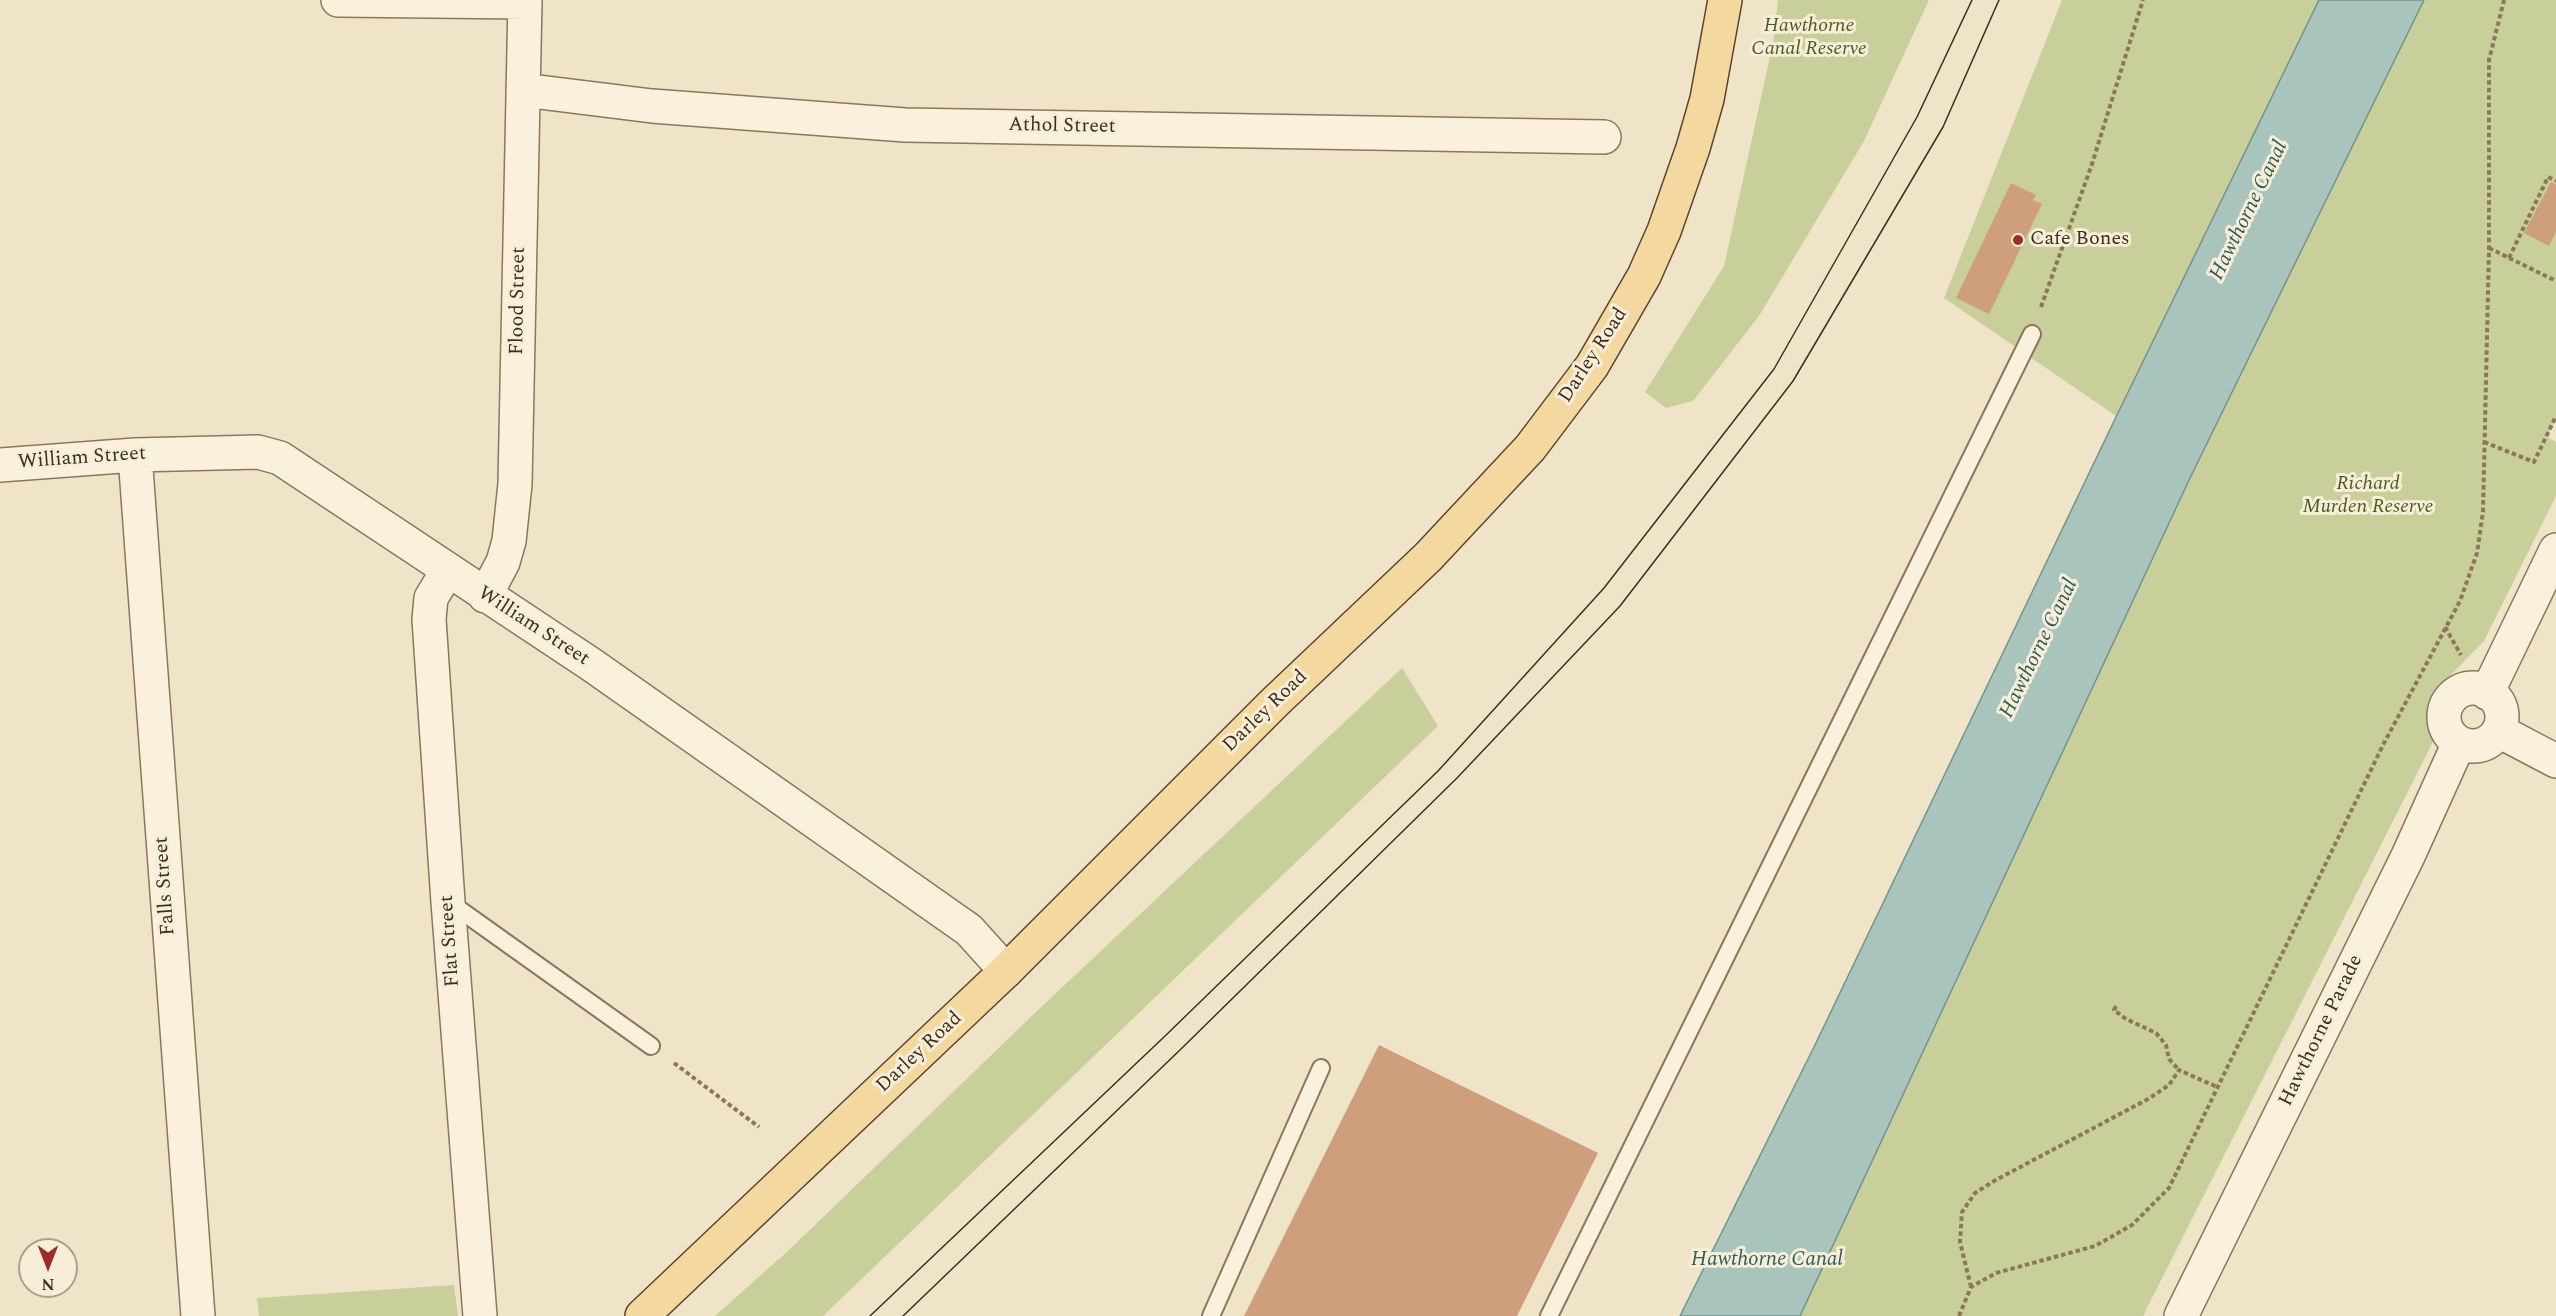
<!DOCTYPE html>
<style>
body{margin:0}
#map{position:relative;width:2556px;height:1316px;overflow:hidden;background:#f0e4c8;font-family:Spectral,serif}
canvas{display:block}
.north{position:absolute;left:18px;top:1238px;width:60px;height:60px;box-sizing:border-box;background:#f7eed8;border:2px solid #ada18e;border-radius:50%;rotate:180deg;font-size:16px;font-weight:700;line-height:24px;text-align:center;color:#3d2e20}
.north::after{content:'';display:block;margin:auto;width:21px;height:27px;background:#9e2a2b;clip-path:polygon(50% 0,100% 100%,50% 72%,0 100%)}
</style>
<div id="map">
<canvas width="2556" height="1316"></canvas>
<div class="north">N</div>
</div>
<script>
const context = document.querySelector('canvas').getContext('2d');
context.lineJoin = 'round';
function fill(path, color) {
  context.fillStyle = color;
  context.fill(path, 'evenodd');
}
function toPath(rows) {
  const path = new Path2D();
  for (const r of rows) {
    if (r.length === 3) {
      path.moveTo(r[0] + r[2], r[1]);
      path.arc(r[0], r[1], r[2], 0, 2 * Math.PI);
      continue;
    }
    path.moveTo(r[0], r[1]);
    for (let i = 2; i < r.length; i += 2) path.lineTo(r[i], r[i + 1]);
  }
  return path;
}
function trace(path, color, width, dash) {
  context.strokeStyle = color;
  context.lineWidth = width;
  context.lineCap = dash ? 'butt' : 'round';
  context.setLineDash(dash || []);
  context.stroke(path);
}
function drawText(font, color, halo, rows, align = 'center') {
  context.font = font + ' Spectral,serif';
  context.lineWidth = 6;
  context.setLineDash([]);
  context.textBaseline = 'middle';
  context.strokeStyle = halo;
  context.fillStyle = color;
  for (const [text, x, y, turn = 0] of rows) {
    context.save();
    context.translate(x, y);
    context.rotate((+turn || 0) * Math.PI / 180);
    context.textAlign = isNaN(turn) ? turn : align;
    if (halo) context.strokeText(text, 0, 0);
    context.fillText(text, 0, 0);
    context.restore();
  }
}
const green = toPath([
 [1778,0,1929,0,1864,141,1759,316,1693,401,1666,408,1645,392,1724,266,1773,43],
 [2062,0,2319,0,2116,416,1944,298],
 [2424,0,2556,0,2556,419,2547,437,2556,442,2556,496,2484,641,2444,682,2439,730,2143,1316,1800,1316,2190,478],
 [1402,668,1438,726,823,1316,715,1316,790,1249,1038,1010],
 [454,1285,458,1316,259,1316,257,1298]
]);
const water = toPath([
 [2319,0,2424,0,2190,478,1800,1316,1680,1316,1814,1047,2116,417,2319,0]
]);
const building = toPath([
 [2551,182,2556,185,2556,232,2549,246,2524,233],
 [2011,183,2036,195,2033,200,2042,204,1989,314,1956,298],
 [1379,1045,1598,1153,1517,1316,1244,1316]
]);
const path = toPath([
 [2489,248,2556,281],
 [2509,258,2548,177,2556,181],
 [2041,307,2092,164,2143,0],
 [2484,442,2534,462,2556,416],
 [2445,627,2461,655],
 [2116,1006,2114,1010,2126,1019,2156,1033,2166,1045,2169,1059,2179,1070],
 [674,1063,759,1127],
 [1971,1287,1960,1242,1962,1212,1975,1193,1994,1181,2150,1098,2169,1085,2179,1070,2217,1087],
 [1959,1316,1971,1287,1996,1273,2095,1246,2132,1225,2169,1188,2383,745,2460,601,2477,553,2483,512,2489,248,2489,60,2504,0]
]);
const lane = toPath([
 [449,902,651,1046],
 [1211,1316,1321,1068],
 [1549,1316,2032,334]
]);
const street = toPath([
 [338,0,525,2],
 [523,90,652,106,905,125,1604,137],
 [135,455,198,1316],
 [0,465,135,455,258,452,280,458,592,665,969,930,1006,971],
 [448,570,431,598,429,619,448,902,480,1316],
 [485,596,503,562,509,541,515,484,525,0],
 [2473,717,29],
 [2487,693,2556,550],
 [2499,731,2556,761],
 [2181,1316,2408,856,2459,743]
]);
const primary = toPath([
 [642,1316,1006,971,1274,703,1428,557,1530,448,1592,366,1644,276,1664,231,1693,148,1707,99,1725,0]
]);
const tram = toPath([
 [870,1316,1164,1037,1438,771,1604,588,1774,369,1917,117,1972,0],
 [903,1316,1181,1049,1457,778,1620,606,1793,381,1943,127,1999,0]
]);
const markers = [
 [2018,240,6,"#9e2a2b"]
];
const parkNames = [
 ["Hawthorne",1809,27],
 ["Canal Reserve",1809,50],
 ["Richard",2368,485],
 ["Murden Reserve",2368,508]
];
const streetNames = [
 ["Athol Street",1062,127,1],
 ["Flood Street",519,301,-89],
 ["Darley Road",1594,356,-57],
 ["William Street",82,459,-4],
 ["William Street",533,627,33],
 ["Darley Road",1266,712,-44],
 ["Falls Street",166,886,-94],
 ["Flat Street",451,941,-94],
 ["Hawthorne Parade",2322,1031,-64],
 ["Darley Road",920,1053,-43]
];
const poiNames = [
 ["Cafe Bones",2030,240]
];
const waterNames = [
 ["Hawthorne Canal",2250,211,-64],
 ["Hawthorne Canal",2040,649,-64],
 ["Hawthorne Canal",1767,1261]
];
fill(green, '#c9cf9b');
fill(water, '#a9c4bc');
trace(water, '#6f938a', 1.5);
fill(building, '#cf9f7d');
trace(lane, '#8d765c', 20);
trace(street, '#8d765c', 36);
trace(primary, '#5b4430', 36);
trace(path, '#8d765c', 4, [4.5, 3]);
trace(lane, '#faf1dc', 16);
trace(street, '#faf1dc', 33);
trace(primary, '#f3d9a0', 33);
trace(tram, '#3d2e20', 1.5);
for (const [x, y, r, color] of markers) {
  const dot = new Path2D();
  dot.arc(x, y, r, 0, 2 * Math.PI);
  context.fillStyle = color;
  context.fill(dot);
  trace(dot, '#f7eed8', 2);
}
drawText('italic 20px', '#4d5a26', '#f7eed8', parkNames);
drawText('20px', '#3d2e20', '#f7eed8', streetNames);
drawText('20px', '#3d2e20', '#f7eed8', poiNames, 'left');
drawText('italic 21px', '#2f5d5a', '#f7eed8', waterNames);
</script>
